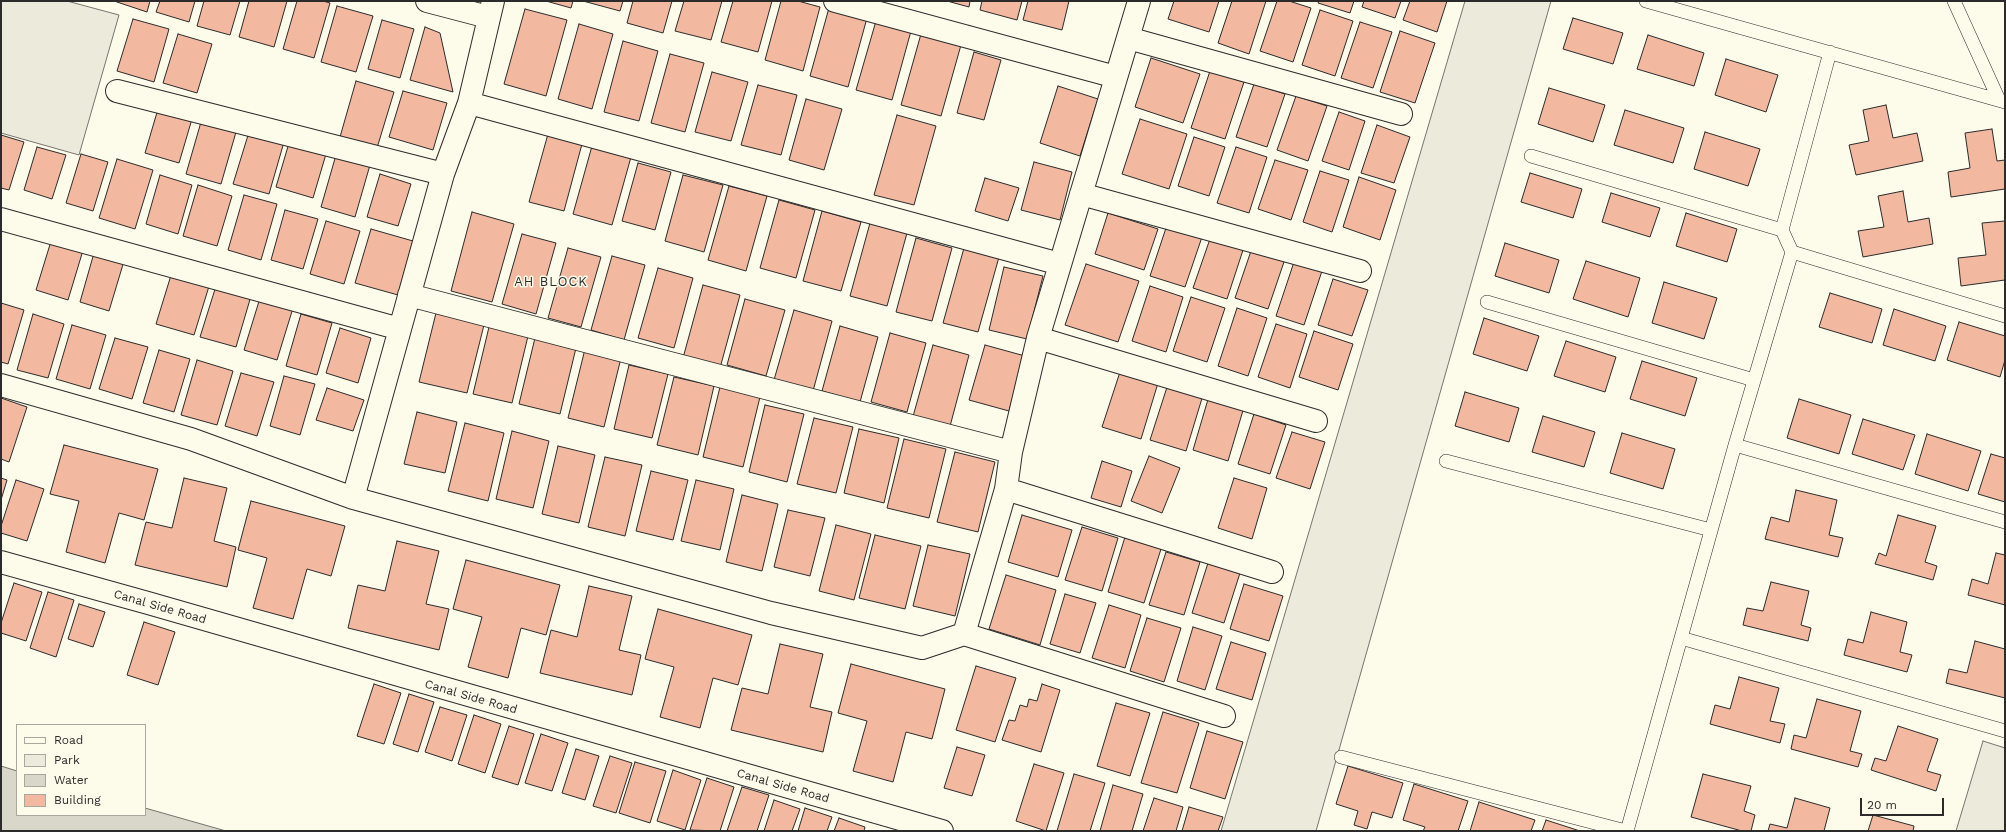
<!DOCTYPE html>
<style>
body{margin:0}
#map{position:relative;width:2006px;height:832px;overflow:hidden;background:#fdfbea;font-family:"Work Sans",sans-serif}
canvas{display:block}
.frame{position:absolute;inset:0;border:2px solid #2b2b2b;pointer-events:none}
.legend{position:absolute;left:16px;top:724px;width:130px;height:92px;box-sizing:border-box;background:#fdfbea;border:1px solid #a9a89e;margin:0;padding:5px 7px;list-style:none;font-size:12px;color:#2b2b2b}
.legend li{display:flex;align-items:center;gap:8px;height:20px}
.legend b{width:20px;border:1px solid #a9a89e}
.scale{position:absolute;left:1860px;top:798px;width:84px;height:18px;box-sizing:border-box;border:2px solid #2b2b2b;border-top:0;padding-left:5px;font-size:12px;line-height:14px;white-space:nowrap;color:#2b2b2b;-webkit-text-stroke:3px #fdfbea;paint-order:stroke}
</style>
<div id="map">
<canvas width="2006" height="832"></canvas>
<div class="frame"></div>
<ul class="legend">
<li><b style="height:5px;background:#fdfbea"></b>Road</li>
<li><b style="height:11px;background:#ecebdb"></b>Park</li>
<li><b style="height:11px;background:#d8d7c9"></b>Water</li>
<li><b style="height:11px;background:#f2b8a0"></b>Building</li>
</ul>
<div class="scale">20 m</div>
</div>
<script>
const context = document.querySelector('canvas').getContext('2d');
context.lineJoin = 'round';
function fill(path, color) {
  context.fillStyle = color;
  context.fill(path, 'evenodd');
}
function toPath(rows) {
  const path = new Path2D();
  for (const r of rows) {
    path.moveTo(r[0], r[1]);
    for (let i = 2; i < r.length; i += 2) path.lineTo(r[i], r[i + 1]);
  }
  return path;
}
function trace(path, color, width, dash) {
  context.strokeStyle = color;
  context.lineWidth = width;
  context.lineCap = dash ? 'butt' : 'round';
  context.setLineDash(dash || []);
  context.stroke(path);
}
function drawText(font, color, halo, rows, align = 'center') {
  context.font = font + ' "Work Sans",sans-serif';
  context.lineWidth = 3;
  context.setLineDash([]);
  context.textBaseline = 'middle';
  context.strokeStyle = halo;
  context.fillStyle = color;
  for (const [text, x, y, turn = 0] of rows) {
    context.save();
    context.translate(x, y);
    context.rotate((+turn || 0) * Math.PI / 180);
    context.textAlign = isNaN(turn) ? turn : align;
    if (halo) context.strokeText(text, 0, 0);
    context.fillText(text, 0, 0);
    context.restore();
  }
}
const green = toPath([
 [1,1,67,1,119,15,79,155,1,133,1,1],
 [1465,1,1551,1,1316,831,1221,831,1465,1],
 [1983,741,2005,748,2005,831,1956,831,1983,741]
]);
const water = toPath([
 [1,766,17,771,17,815,145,815,145,808,226,831,1,831,1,766]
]);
const building = toPath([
 [114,1,150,1,147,12,114,1],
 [160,1,195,1,189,22,156,12,160,1],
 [204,1,240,1,230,35,197,26,204,1],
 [249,1,287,1,274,47,239,37,249,1],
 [297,1,323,1,330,3,314,58,283,49,297,1],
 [546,1,573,1,571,8,546,1],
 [583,1,623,1,620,11,583,1],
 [633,1,672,1,663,33,627,23,633,1],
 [684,1,722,1,711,40,675,31,684,1],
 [733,1,772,1,758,52,721,42,733,1],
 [781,1,798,1,820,7,803,71,765,60,781,1],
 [947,1,970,1,969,7,947,1],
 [982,1,1022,1,1017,20,980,10,982,1],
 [1028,1,1069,1,1062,30,1023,20,1028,1],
 [1174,1,1219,1,1209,32,1168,19,1174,1],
 [1232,1,1266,1,1249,54,1218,43,1232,1],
 [1277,1,1289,1,1311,8,1293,62,1260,51,1277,1],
 [1319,1,1354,1,1350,13,1318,3,1319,1],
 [1364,1,1401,1,1395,18,1362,7,1364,1],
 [1410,1,1447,1,1437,32,1403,20,1410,1],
 [337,6,373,16,356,72,321,62,337,6],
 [829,8,867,18,848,87,810,76,829,8],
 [525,9,567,20,546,96,504,84,525,9],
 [1320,10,1353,21,1335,76,1302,65,1320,10],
 [1573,18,1623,33,1613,64,1563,49,1573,18],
 [133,19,169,29,154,82,117,71,133,19],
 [382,20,414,29,400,78,368,69,382,20],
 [876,21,911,31,892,100,856,90,876,21],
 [1360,22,1392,32,1373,88,1341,78,1360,22],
 [579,24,613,34,592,109,558,99,579,24],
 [425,27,440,33,453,92,410,80,425,27],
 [1400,31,1435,43,1415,103,1380,92,1400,31],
 [178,34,212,44,197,93,163,83,178,34],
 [921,34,961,45,941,116,901,105,921,34],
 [1648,35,1704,53,1694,86,1637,69,1648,35],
 [623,41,658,51,639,121,604,112,623,41],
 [974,52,1001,60,984,120,957,113,974,52],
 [670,54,704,63,685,132,651,123,670,54],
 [1151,58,1200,74,1183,123,1135,107,1151,58],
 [1726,59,1778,75,1766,112,1715,95,1726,59],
 [1210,71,1244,82,1225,139,1191,128,1210,71],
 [712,72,748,82,731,141,695,132,712,72],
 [356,81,394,92,377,148,340,137,356,81],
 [1254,84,1285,94,1267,147,1236,137,1254,84],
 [758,85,797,95,781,155,741,145,758,85],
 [1058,86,1098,99,1080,156,1040,143,1058,86],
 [1549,88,1605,105,1593,142,1538,124,1549,88],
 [403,91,447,103,433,150,389,137,403,91],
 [1296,96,1327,106,1308,161,1277,150,1296,96],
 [806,99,842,109,824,170,789,160,806,99],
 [1886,105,1893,138,1917,133,1923,161,1856,175,1849,145,1869,141,1863,110,1886,105],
 [158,109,192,119,179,163,145,153,158,109],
 [1625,110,1684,128,1673,163,1614,145,1625,110],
 [1339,112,1365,121,1349,170,1322,161,1339,112],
 [897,115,936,126,914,205,874,195,897,115],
 [1140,119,1187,134,1169,189,1122,174,1140,119],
 [201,122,236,132,221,184,186,174,201,122],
 [1377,125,1410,137,1394,183,1361,173,1377,125],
 [1992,129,1997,161,2005,160,2005,189,1951,197,1948,172,1970,168,1965,133,1992,129],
 [249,132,284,142,269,194,233,184,249,132],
 [1705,132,1760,149,1748,186,1694,169,1705,132],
 [548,134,582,144,564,211,529,202,548,134],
 [1,135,24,142,9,190,1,188,1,135],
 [1194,137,1225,147,1209,196,1178,186,1194,137],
 [289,143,326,154,313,198,276,187,289,143],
 [592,146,631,157,612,225,573,214,592,146],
 [37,147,66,155,52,199,24,190,37,147],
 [1236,147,1267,157,1249,213,1217,203,1236,147],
 [81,154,108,162,93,211,66,203,81,154],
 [336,155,370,165,355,217,321,207,336,155],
 [117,159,153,170,135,229,99,218,117,159],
 [1275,160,1308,170,1291,220,1258,209,1275,160],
 [1034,162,1072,172,1060,220,1021,210,1034,162],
 [638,163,671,172,655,230,622,221,638,163],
 [1320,171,1349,180,1332,232,1303,222,1320,171],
 [1530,173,1582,189,1573,218,1521,202,1530,173],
 [380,174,411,184,398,226,367,217,380,174],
 [160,175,192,185,178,234,146,224,160,175],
 [683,175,723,185,704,252,665,241,683,175],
 [1359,177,1396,190,1380,240,1343,227,1359,177],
 [985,178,1019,188,1008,221,975,211,985,178],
 [198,185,232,196,217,246,183,236,198,185],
 [729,186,767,196,746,271,708,260,729,186],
 [1903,191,1908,222,1929,218,1933,244,1863,257,1858,231,1884,227,1878,196,1903,191],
 [1611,193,1660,208,1650,237,1602,222,1611,193],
 [244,195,277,204,261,260,228,250,244,195],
 [779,200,815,210,796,278,760,268,779,200],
 [285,210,318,219,303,269,271,260,285,210],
 [822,211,861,222,841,291,803,281,822,211],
 [472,212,514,224,492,302,451,291,472,212],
 [1108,213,1158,229,1144,270,1095,254,1108,213],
 [1686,213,1737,229,1727,262,1676,246,1686,213],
 [326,221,360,231,344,284,310,274,326,221],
 [2005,221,2005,280,1961,286,1958,258,1986,255,1982,223,2005,221],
 [1168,222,1203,234,1185,287,1150,276,1168,222],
 [870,223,907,233,887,306,850,296,870,223],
 [371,229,413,241,398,295,355,283,371,229],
 [522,234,556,243,536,314,502,304,522,234],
 [1211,236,1244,247,1227,299,1193,288,1211,236],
 [52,238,84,247,68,300,36,290,52,238],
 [916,238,952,248,932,321,896,312,916,238],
 [1505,243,1559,260,1549,293,1495,276,1505,243],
 [1253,245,1286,256,1268,309,1235,298,1253,245],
 [568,248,601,257,581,327,548,318,568,248],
 [964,248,999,257,978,332,943,323,964,248],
 [94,253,124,261,109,311,80,302,94,253],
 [612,256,645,265,624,340,591,330,612,256],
 [1586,261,1640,278,1628,317,1573,299,1586,261],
 [1294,262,1322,271,1304,325,1276,316,1294,262],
 [1086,264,1139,281,1118,342,1065,325,1086,264],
 [1004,267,1043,276,1027,339,989,330,1004,267],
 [658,268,693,278,674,348,638,338,658,268],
 [172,272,210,283,194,335,156,324,172,272],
 [1333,279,1368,290,1352,336,1318,325,1333,279],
 [1664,282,1717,298,1704,339,1652,323,1664,282],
 [703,285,740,295,720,368,683,358,703,285],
 [216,286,251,296,236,347,200,337,216,286],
 [1150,286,1183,297,1166,352,1132,341,1150,286],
 [1830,293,1882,309,1872,343,1819,327,1830,293],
 [1191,297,1225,308,1207,362,1173,351,1191,297],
 [260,298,293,308,277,360,244,350,260,298],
 [745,299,785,310,766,376,727,365,745,299],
 [1,303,24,310,8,364,1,362,1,303],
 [1237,308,1267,318,1248,376,1218,366,1237,308],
 [1894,309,1946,326,1935,361,1883,345,1894,309],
 [794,310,832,321,813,391,774,380,794,310],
 [436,313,484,325,467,393,419,382,436,313],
 [33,314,64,324,48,378,17,370,33,314],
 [301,314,332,323,317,375,286,366,301,314],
 [1484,318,1539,336,1527,371,1473,354,1484,318],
 [1959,322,2005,336,2005,360,2000,377,1947,360,1959,322],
 [1276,324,1307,334,1290,388,1258,377,1276,324],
 [72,325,106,335,90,389,56,379,72,325],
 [840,326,878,337,860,402,822,391,840,326],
 [489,327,528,336,512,403,473,394,489,327],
 [340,328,371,338,358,383,326,373,340,328],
 [1314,331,1353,344,1338,390,1299,377,1314,331],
 [890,333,926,343,907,412,871,402,890,333],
 [115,338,148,347,132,399,99,389,115,338],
 [535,338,576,348,560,414,519,404,535,338],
 [1566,341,1616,357,1605,392,1554,376,1566,341],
 [933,345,969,355,949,430,912,420,933,345],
 [985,345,1025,356,1009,411,969,400,985,345],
 [585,349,621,358,604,427,568,418,585,349],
 [159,350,190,359,174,412,143,403,159,350],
 [197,360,233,371,217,425,181,415,197,360],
 [1642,361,1697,378,1685,416,1630,399,1642,361],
 [629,365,668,374,652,438,614,429,629,365],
 [1120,372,1158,383,1141,439,1102,427,1120,372],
 [241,373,274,382,257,436,225,426,241,373],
 [284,376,315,384,300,435,270,426,284,376],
 [674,377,714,386,698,455,657,445,674,377],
 [1168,384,1203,395,1186,451,1150,440,1168,384],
 [720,387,760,397,743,467,703,457,720,387],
 [327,388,364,400,353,431,316,420,327,388],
 [1465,392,1519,408,1509,442,1455,426,1465,392],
 [1209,396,1244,407,1228,461,1193,450,1209,396],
 [1,398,27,407,9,462,1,459,1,398],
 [1799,399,1851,415,1839,454,1787,438,1799,399],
 [765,405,804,414,787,482,749,472,765,405],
 [417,412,457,422,445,473,404,464,417,412],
 [1254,414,1286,425,1270,474,1238,464,1254,414],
 [1543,416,1595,432,1584,467,1532,452,1543,416],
 [814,418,853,427,836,493,797,484,814,418],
 [1863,419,1915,435,1903,470,1852,454,1863,419],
 [465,423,504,433,488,501,448,491,465,423],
 [859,429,899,438,884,503,844,493,859,429],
 [512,431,549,441,533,508,496,499,512,431],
 [1292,432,1325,442,1310,489,1276,478,1292,432],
 [1622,433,1675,449,1663,489,1610,473,1622,433],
 [1927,434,1981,451,1968,491,1915,474,1927,434],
 [904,439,946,449,929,518,887,508,904,439],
 [64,445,158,469,144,520,119,513,105,563,66,552,79,501,50,494,64,445],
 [558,446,595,455,579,523,542,514,558,446],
 [955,452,995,462,978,532,937,522,955,452],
 [1991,454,2005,458,2005,502,1978,494,1991,454],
 [1149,456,1180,468,1162,513,1131,501,1149,456],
 [605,457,642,465,625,536,588,527,605,457],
 [1102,461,1132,471,1121,507,1091,498,1102,461],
 [651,471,688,480,673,540,636,531,651,471],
 [1,478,7,480,1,500,1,478],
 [184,478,227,488,214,541,236,547,227,587,135,565,146,522,172,528,184,478],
 [1234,478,1267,488,1252,539,1218,528,1234,478],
 [16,480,44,489,27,541,1,533,1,526,16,480],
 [696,480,734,489,720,550,681,541,696,480],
 [1796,490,1837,500,1829,535,1843,538,1838,557,1765,539,1771,517,1789,522,1796,490],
 [742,495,778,504,762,571,726,562,742,495],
 [251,501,345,526,331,576,307,569,293,619,253,608,267,558,238,550,251,501],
 [788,510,825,518,810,576,774,567,788,510],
 [1022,515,1072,530,1058,577,1008,562,1022,515],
 [1898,515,1936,526,1925,562,1937,566,1933,580,1875,564,1879,553,1886,556,1898,515],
 [836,525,871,534,854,600,819,591,836,525],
 [1082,527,1118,538,1102,591,1065,580,1082,527],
 [875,535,921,546,905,609,859,598,875,535],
 [1125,537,1161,549,1144,603,1108,592,1125,537],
 [397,541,439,551,426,604,449,609,439,650,348,628,358,585,385,591,397,541],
 [928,545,970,554,955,616,913,606,928,545],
 [1166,552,1200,562,1184,615,1149,605,1166,552],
 [1996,553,2005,555,2005,605,1968,595,1972,579,1988,584,1996,553],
 [466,560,560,585,546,635,521,628,508,678,468,667,482,617,453,609,466,560],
 [1208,563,1240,573,1224,623,1192,613,1208,563],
 [1006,575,1056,590,1040,645,989,629,1006,575],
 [1771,582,1809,591,1801,625,1811,628,1808,641,1743,625,1747,608,1763,611,1771,582],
 [14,583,42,592,26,641,1,633,1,623,14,583],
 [1244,584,1283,596,1269,641,1230,629,1244,584],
 [589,586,632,596,619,650,641,655,632,695,540,673,551,630,577,637,589,586],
 [48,592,74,600,56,657,30,648,48,592],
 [1065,594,1096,603,1080,653,1050,644,1065,594],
 [79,604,105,612,93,647,68,639,79,604],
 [1109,605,1141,615,1125,668,1092,658,1109,605],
 [658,609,752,635,738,685,713,678,700,728,660,717,674,667,645,659,658,609],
 [1871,612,1907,622,1900,652,1912,655,1907,672,1844,655,1848,639,1863,643,1871,612],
 [1147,618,1181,628,1164,682,1130,671,1147,618],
 [144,622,175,632,158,685,127,675,144,622],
 [1193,627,1222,636,1205,690,1177,681,1193,627],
 [1975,641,2005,649,2005,698,1946,683,1949,669,1967,673,1975,641],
 [1231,642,1266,653,1252,700,1216,689,1231,642],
 [780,644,823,654,810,707,832,712,823,752,731,730,742,688,768,694,780,644],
 [851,664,945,689,932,739,906,732,893,782,853,771,867,721,838,713,851,664],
 [976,666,1016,678,995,742,956,730,976,666],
 [1739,677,1779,688,1770,721,1785,724,1780,743,1710,724,1715,705,1730,709,1739,677],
 [374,684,401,693,384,744,357,736,374,684],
 [1042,684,1060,690,1041,752,1002,740,1009,720,1015,721,1020,705,1027,707,1029,699,1037,701,1042,684],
 [409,694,434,702,418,752,393,744,409,694],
 [1817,699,1861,711,1850,751,1862,754,1858,767,1791,749,1794,735,1806,738,1817,699],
 [1116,703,1150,713,1130,776,1097,766,1116,703],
 [440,707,467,715,452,761,425,752,440,707],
 [1163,712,1199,723,1177,793,1141,783,1163,712],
 [474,715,501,724,485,773,458,764,474,715],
 [509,726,534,734,518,785,492,777,509,726],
 [1898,726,1938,739,1927,771,1941,775,1936,791,1871,770,1875,758,1886,761,1898,726],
 [1207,731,1243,742,1225,799,1190,788,1207,731],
 [541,734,568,743,552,791,525,783,541,734],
 [957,747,985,755,972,796,944,788,957,747],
 [576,749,599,756,585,800,562,793,576,749],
 [610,756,632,763,616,813,593,806,610,756],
 [635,762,666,771,650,823,619,813,635,762],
 [1034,764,1064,773,1046,831,1016,821,1034,764],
 [1348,766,1403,783,1392,818,1372,812,1367,829,1354,825,1358,811,1336,804,1348,766],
 [673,770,701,780,685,830,657,821,673,770],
 [1074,774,1105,783,1090,831,1057,831,1074,774],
 [1703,774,1751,786,1744,811,1755,815,1751,831,1742,831,1691,817,1703,774],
 [707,778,734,787,720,831,690,830,707,778],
 [1414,784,1468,801,1458,831,1423,831,1425,827,1403,820,1414,784],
 [1113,785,1143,794,1132,831,1100,831,1113,785],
 [742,787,769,795,757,831,727,831,742,787],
 [1154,798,1183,807,1176,831,1143,831,1154,798],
 [1795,798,1830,808,1824,831,1768,831,1770,824,1787,828,1795,798],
 [774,800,800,809,792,831,764,831,774,800],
 [1479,802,1535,820,1531,831,1470,831,1479,802],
 [1189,807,1223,817,1218,831,1182,831,1189,807],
 [805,808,832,817,827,831,798,831,805,808],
 [1873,815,1914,826,1913,831,1868,831,1873,815],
 [839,818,865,827,864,831,834,831,839,818],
 [1546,820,1580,831,1542,831,1546,820]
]);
const service = toPath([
 [1646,1,2005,102],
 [1954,1,1999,100],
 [1531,156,1782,230,1792,252,1735,445,1627,831],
 [1782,230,1830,52],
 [1792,252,2005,316],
 [1487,302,1754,380],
 [1735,445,2005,522],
 [1446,461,1711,530],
 [1681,638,2005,731],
 [1341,757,1626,831]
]);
const minor = toPath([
 [427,1,488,17],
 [835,1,1116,77],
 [1128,38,1401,114],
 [117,91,443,174],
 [469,103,1060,264],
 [1081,194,1360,271],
 [1,219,400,329],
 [409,295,1011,452],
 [1038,338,1316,421],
 [1,385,191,439,353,498,771,613,922,648,964,634,1006,489,1011,452,1038,338,1139,1],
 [1006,489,1272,572],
 [353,498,443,174,469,103,493,1],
 [964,634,1224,716]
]);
const tertiary = toPath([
 [1,562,148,603,942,831]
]);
const streetNames = [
 ["Canal Side Road",160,607,16],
 ["Canal Side Road",471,697,16],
 ["Canal Side Road",783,786,16]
];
const neighbourhoodNames = [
 ["AH BLOCK",551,282]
];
fill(green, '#ecebdb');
trace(green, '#74746e', 1);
fill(water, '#d8d7c9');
trace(water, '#74746e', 1);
fill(building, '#f2b8a0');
trace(building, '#2b2b2b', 1);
trace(service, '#2b2b2b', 14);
trace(minor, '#2b2b2b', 24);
trace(tertiary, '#2b2b2b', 24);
trace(service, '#fdfbea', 13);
trace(minor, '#fdfbea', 22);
trace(tertiary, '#fdfbea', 22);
drawText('12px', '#2b2b2b', '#fdfbea', streetNames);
context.letterSpacing = '1px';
drawText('13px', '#2b2b2b', '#fdfbea', neighbourhoodNames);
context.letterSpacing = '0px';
</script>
